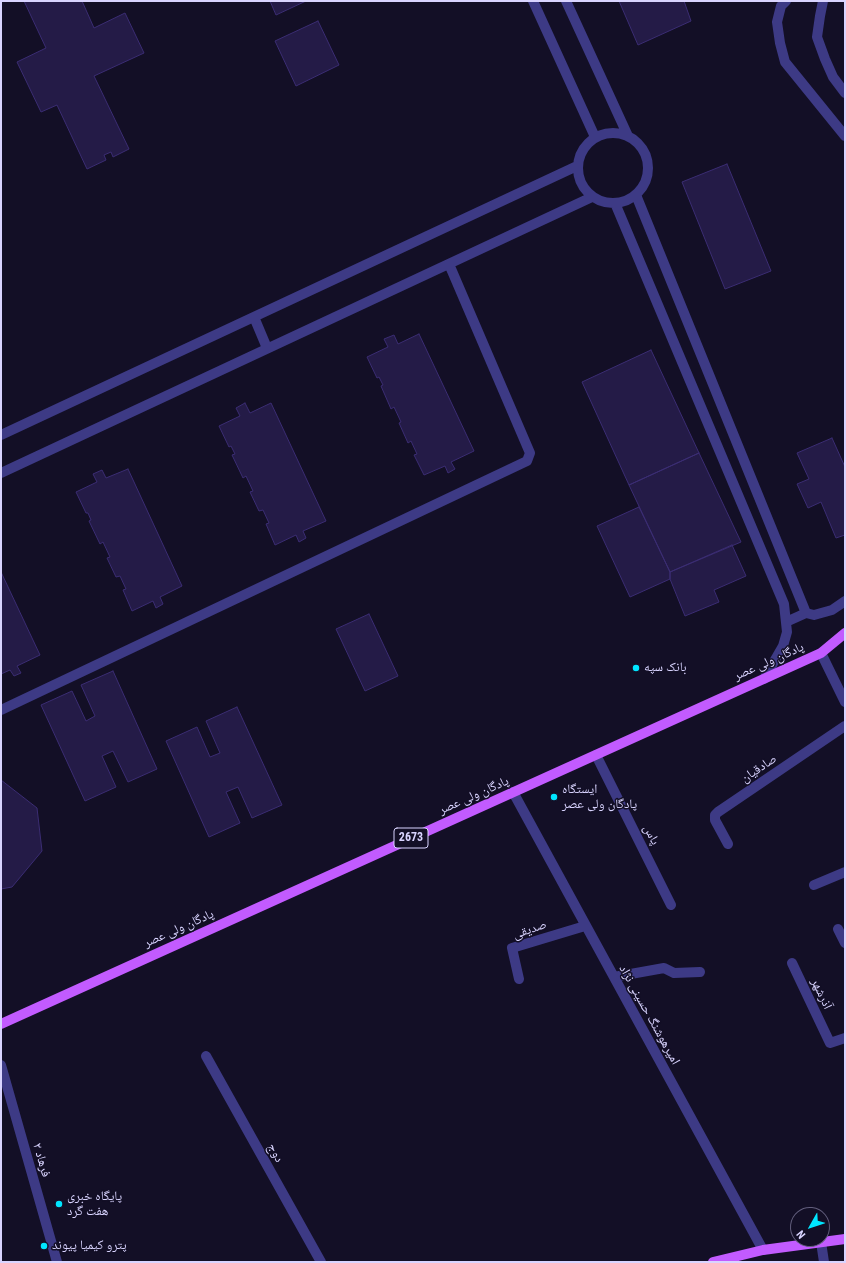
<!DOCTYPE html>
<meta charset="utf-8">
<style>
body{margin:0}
#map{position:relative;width:846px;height:1263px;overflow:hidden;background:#130f26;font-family:"Roboto Condensed",sans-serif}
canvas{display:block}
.frame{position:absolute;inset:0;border:2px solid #d9d4ff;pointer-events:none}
.north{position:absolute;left:790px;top:1207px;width:40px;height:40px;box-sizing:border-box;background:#130f26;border:1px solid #625e7d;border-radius:50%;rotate:231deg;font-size:11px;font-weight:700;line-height:16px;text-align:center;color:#d9d4ff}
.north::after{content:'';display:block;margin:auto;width:14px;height:18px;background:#00e5ff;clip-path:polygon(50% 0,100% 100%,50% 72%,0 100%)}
</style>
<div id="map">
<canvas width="846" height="1263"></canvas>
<div class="frame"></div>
<div class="north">N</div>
</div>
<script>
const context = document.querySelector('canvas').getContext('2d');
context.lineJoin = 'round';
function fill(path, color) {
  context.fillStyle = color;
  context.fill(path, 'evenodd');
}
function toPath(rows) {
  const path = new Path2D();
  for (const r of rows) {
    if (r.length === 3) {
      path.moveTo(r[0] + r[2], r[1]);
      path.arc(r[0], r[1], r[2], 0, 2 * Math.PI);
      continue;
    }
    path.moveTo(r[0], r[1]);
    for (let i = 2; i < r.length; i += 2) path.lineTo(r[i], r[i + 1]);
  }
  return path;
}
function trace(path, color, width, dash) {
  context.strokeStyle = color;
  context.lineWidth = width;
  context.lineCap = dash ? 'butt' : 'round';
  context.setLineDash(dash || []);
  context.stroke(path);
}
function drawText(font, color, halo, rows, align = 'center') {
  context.font = font + ' "Roboto Condensed","Noto Naskh Arabic",sans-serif';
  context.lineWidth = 3;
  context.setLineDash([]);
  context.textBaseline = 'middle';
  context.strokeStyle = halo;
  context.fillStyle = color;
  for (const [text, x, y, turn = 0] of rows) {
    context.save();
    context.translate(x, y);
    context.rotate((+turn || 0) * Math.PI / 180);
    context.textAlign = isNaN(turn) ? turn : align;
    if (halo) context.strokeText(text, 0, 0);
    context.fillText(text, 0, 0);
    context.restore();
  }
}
const building = toPath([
 [24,1,82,1,94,28,125,13,144,53,94,76,129,149,113,157,111,152,104,155,106,160,87,169,57,105,41,112,17,62,46,48,24,1],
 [270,1,306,1,276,15,270,1],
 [619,1,684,1,691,21,638,45,619,1],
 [318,21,339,65,296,86,275,41,318,21],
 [727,164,771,271,725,289,682,182,727,164],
 [419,334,474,451,451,462,455,469,448,473,445,466,424,475,414,455,417,454,411,441,408,443,399,423,401,422,394,407,391,409,381,386,383,385,379,377,377,378,367,357,388,347,384,339,394,335,398,344,419,334],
 [651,350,699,453,629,485,582,382,651,350],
 [245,403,250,413,271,403,326,521,303,531,306,538,299,542,296,535,275,545,266,524,269,523,263,510,259,511,250,492,253,491,246,476,243,478,232,455,235,454,231,446,229,447,219,426,240,416,236,408,245,403],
 [832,438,845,467,845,535,836,538,821,502,808,508,797,484,809,479,797,453,832,438],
 [699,453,741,542,670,572,629,485,699,453],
 [128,469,182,586,160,597,163,604,156,608,153,601,132,611,123,590,126,589,120,576,116,577,107,558,110,557,103,542,100,544,89,521,91,520,88,513,86,513,76,492,97,482,93,474,102,470,106,478,128,469],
 [639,507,670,572,670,579,630,597,597,526,639,507],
 [732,545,746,576,714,590,719,602,685,616,670,579,670,572,732,545],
 [1,572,40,655,17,666,21,673,14,676,10,670,1,674,1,572],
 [369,614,398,676,365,691,336,629,369,614],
 [113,671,157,769,128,782,113,751,102,756,116,787,85,801,41,705,72,691,86,721,95,716,81,685,113,671],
 [237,707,282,805,252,818,238,787,226,792,240,823,209,837,166,741,197,727,210,757,220,753,206,721,237,707],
 [1,780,37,808,42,851,12,887,1,889,1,780]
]);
const service = toPath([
 [533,1,595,137],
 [566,1,628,136],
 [786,1,781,6,777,22,780,43,785,62,845,136],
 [823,1,820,16,817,37,825,59,833,77,845,93],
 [613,168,35],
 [636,195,806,613,814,615,832,610,845,601],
 [615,203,784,604,787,632,783,646,764,679],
 [254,317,267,348],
 [1,435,577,166],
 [1,473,592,197],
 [786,622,806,613],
 [1,710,527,461,530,453,449,264]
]);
const minor = toPath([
 [821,653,845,702],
 [596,755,671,905],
 [513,792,763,1250],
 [728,844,715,820,715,815,718,812,845,726],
 [814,885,845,872],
 [838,929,845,943],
 [792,963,830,1043,845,1038],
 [614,977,664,968,674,973,700,972],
 [519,979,512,948,585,926],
 [206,1056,321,1262],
 [1,1065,57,1262],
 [821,1242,824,1262]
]);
const primary = toPath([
 [1,1024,821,653,845,633],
 [713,1262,763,1250,845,1239]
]);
const markers = [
 [636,668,4,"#00e5ff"],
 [554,797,4,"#00e5ff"],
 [59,1204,4,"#00e5ff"],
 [44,1246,4,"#00e5ff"]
];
const shields = [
 [411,838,34]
];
const shieldNames = [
 ["2673",411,838]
];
const streetNames = [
 ["پادگان ولی عصر",769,662,-24],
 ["صادقیان",759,769,-34],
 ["پادگان ولی عصر",474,796,-24],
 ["پاس",651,835,63],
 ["پادگان ولی عصر",179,929,-24],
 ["صدیقی",530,930,-19],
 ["آذرشهر",821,994,65],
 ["امیرهوشنگ حسینی نژاد",649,1015,61],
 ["دوج",275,1153,61],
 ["فرهاد ۲",41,1160,74]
];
const poiNames = [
 ["بانک سپه",644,668],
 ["ایستگاه",562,790],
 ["پادگان ولی عصر",562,805],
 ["پایگاه خبری",67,1197],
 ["هفت گرد",67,1212],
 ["پترو کیمیا پیوند",52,1246]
];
fill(building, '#241b47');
trace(building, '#3b2d73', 1);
trace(service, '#3d3a85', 10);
trace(minor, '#3d3a85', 10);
trace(primary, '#c25bff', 10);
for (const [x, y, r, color] of markers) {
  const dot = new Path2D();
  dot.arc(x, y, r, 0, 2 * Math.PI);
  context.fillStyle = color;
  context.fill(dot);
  trace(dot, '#130f26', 1.5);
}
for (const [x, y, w] of shields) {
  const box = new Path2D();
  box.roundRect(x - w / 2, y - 10, w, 20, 3);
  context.fillStyle = '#130f26';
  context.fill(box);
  trace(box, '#d9d4ff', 1);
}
drawText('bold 12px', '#d9d4ff', null, shieldNames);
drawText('13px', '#d9d4ff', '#130f26', streetNames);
drawText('13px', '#d9d4ff', '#130f26', poiNames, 'left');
</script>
